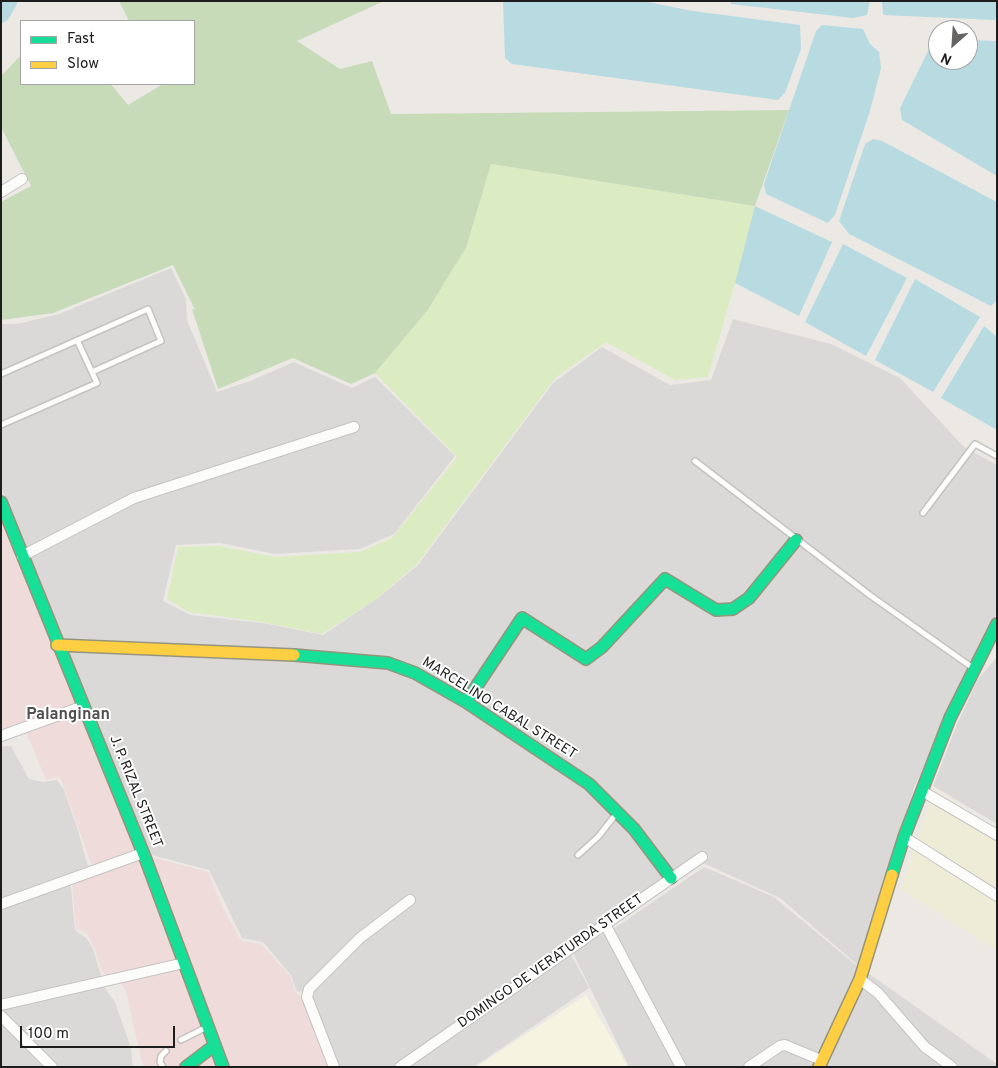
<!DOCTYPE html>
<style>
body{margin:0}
#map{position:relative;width:998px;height:1068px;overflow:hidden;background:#ece9e5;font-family:Overpass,sans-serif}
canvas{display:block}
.frame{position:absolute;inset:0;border:2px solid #1d1d1d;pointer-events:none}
.legend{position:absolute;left:20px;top:20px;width:175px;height:65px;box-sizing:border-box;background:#fff;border:1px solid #a5a5a5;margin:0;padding:6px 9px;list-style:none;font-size:15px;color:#1d1d1d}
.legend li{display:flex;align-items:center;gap:10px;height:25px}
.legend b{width:25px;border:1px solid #a5a5a5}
.north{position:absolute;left:928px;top:20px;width:50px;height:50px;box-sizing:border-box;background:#fff;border:1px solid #a5a5a5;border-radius:50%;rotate:206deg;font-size:14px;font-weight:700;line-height:20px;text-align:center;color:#1d1d1d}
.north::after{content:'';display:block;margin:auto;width:18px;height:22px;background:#656463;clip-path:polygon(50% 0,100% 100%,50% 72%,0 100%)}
.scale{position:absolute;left:20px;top:1026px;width:155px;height:22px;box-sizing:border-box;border:2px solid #1d1d1d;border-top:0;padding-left:6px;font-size:15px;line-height:18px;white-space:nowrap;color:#1d1d1d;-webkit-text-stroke:4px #fff;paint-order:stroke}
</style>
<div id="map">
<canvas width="998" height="1068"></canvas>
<div class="frame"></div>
<ul class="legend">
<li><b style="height:6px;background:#16e098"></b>Fast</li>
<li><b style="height:6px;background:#ffcf43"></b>Slow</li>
</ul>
<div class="north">N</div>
<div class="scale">100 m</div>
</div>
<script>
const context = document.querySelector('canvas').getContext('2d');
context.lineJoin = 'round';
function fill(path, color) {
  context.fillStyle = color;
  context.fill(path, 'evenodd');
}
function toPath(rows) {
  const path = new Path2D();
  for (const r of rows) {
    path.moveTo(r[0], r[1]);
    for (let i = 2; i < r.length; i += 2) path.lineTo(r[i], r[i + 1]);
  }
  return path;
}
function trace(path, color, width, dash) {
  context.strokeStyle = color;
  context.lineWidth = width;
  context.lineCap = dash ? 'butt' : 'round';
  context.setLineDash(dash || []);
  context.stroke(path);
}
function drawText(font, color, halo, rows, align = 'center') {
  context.font = font + ' Overpass,sans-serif';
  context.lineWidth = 4;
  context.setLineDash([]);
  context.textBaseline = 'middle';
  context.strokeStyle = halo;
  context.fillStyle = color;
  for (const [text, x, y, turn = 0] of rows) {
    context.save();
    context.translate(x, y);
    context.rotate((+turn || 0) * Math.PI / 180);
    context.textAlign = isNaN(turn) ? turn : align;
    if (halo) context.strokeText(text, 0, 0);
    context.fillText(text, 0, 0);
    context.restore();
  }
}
const residential = toPath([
 [171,268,186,299,187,320,217,392,250,381,294,362,352,388,375,377,455,456,394,534,360,549,275,554,220,543,176,545,163,601,191,615,263,623,323,635,378,598,418,565,553,383,602,347,670,385,711,380,733,319,831,344,900,378,964,447,997,465,997,612,914,788,862,967,853,961,780,898,703,863,565,943,589,988,474,1067,338,1067,306,989,299,992,296,990,291,975,263,942,242,938,209,870,151,855,44,598,1,486,1,324,17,324,59,314],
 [997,657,997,824,933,786,958,722,978,679],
 [1,746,11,746,29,779,43,782,57,780,64,790,78,830,89,870,67,878,71,887,75,930,87,939,93,949,105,988,115,1002,131,1048,133,1067,1,1067],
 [704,867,774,897,851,961,997,1064,997,1067,629,1067,571,949,609,932]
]);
const commercial = toPath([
 [1,513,79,705,1,733],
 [85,712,222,1067,143,1067,126,992,119,979,109,981,101,968,95,949,86,932,76,929,72,883,95,874,60,777,46,780,26,732],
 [151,857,208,872,223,908,241,941,261,944,290,976,295,991,302,999,329,1067,225,1067]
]);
const education = toPath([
 [586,995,628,1067,476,1067]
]);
const farmland = toPath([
 [935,789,997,830,997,951,900,889]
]);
const grass = toPath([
 [491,164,755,206,735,283,708,377,675,380,606,342,555,378,417,564,378,598,322,634,262,622,189,612,167,599,178,547,219,546,275,557,360,552,392,538,457,457,375,373,427,311,466,248]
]);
const forest = toPath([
 [119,1,384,1,297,41,340,69,372,61,391,114,789,110,755,206,491,164,466,248,427,311,375,373,351,384,293,358,218,389,192,309,195,310,173,265,53,313,1,320,1,202,31,186,1,127,1,76,21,55,21,84,111,84,128,105,163,84,194,84,194,21,129,21]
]);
const water = toPath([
 [503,1,643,1,693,11,800,25,801,49,785,93,778,100,512,64,505,58],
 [731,1,870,1,867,15,853,18,731,4],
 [882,1,997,1,997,14,995,20,883,15],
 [822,25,863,29,870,44,879,52,881,68,870,111,835,215,828,223,766,194,764,184,816,31],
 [968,40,997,41,997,176,902,120,900,108,932,43,938,41,938,60,968,60],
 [873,139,882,141,997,202,997,300,991,306,849,234,839,221,865,144],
 [755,206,832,242,799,316,735,283],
 [843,244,907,278,866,356,805,322],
 [915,279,980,317,933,392,875,360],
 [984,326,997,337,997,430,941,398]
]);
const river = toPath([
 [1,13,8,1]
]);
const lane = toPath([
 [1,374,148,309,161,341,92,372],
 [1,425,97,383,77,340],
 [695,461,871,596,973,668],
 [923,513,975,444,997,456],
 [578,855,598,837,616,814],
 [181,1040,207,1027],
 [163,1067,160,1062,161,1056,166,1051]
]);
const street = toPath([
 [1,192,22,179],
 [22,556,134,498,354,427],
 [1,736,84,706],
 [922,791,997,835],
 [904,837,997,896],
 [1,904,143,853],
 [605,924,681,1067],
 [860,979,878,993,925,1047,952,1067],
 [1,1005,184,963],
 [1,1016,52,1067],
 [334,1067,307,997,309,989,360,938,410,900],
 [400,1067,702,857],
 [749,1067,780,1046,785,1045,821,1060]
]);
const fast = toPath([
 [1,502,146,860,223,1067],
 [294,655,388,663,415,673,466,702,589,784,634,829,671,878],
 [466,702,522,618,586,659,602,647,665,579,716,610,733,609,749,598,796,540],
 [892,875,904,837,950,718,997,624],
 [186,1067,215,1045]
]);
const slow = toPath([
 [57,645,294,655],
 [819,1067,860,979,892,875]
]);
const streetNames = [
 ["MARCELINO CABAL STREET",499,709,32],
 ["J. P. RIZAL STREET",135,792,68],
 ["DOMINGO DE VERATURDA STREET",551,962,-35]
];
const quarterNames = [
 ["Palanginan",68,716]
];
fill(residential, '#dbd9d7');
fill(commercial, '#efdbda');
fill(education, '#f6f3e0');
fill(farmland, '#eeecd7');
fill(grass, '#dbebc2');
fill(forest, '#c8dbb9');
fill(water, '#b7dbe1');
trace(river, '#b7dbe1', 19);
trace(lane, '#c4c3c1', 8);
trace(street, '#c4c3c1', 12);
trace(fast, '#96957c', 14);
trace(slow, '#96957c', 14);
trace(lane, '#fcfcfb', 5);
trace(street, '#fcfcfb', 10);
trace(fast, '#16e098', 11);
trace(slow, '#ffcf43', 11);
drawText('14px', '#1d1d1d', '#fff', streetNames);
drawText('bold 16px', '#505050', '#fff', quarterNames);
</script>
